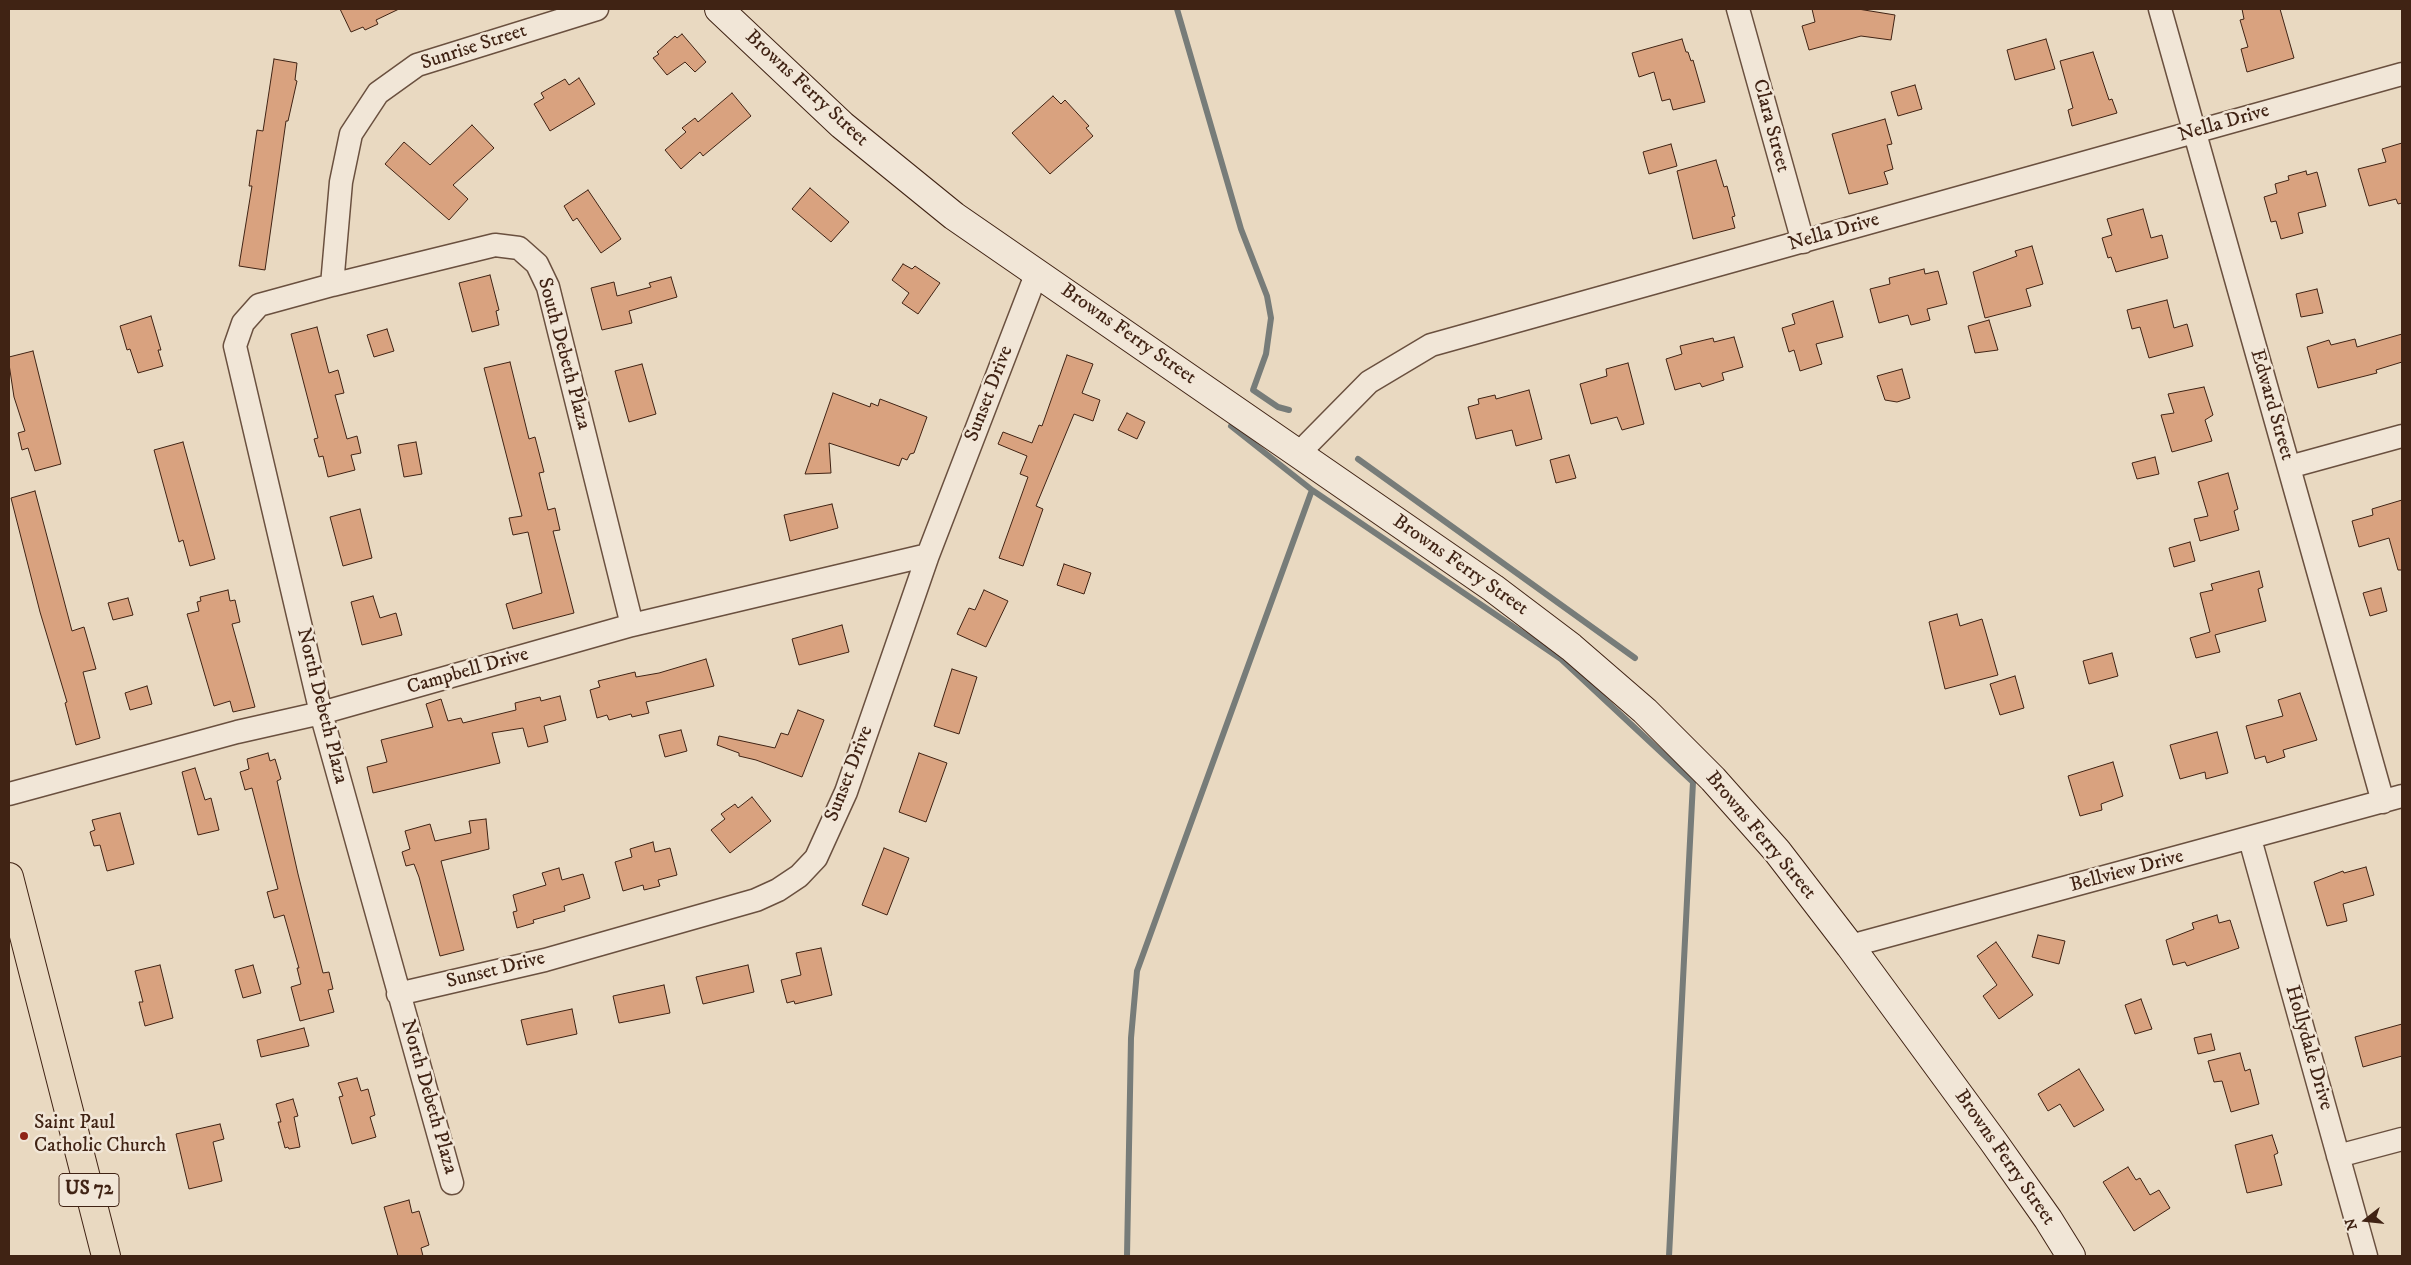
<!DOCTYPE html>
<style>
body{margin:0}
#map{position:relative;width:2411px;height:1265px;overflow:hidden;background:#e9d9c1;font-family:"IM FELL DW Pica",serif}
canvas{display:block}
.frame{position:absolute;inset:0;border:10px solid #402314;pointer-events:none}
.north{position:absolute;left:2341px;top:1195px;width:50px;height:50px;-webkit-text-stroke:4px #f1e6d7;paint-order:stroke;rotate:254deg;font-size:14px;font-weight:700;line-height:20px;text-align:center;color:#402314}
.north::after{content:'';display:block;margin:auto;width:18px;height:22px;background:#402314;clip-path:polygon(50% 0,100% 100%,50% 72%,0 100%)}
</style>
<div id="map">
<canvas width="2411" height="1265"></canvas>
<div class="frame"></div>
<div class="north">N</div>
</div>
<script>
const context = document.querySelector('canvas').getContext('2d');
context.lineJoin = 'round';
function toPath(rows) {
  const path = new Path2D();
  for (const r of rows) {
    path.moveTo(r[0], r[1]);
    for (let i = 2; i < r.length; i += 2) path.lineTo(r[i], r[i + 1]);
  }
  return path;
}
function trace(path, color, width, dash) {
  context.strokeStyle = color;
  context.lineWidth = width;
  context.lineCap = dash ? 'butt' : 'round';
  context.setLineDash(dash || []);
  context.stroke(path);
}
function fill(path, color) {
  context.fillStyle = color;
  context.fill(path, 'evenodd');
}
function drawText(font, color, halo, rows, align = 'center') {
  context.font = font + ' "IM FELL DW Pica",serif';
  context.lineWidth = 5;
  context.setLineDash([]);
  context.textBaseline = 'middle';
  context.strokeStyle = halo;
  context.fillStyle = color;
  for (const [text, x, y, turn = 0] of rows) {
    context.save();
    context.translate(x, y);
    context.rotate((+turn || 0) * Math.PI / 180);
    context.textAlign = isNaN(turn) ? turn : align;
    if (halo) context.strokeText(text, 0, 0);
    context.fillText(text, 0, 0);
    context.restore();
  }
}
const stream = toPath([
 [1177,9,1241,229,1267,296,1271,318,1266,354,1253,390,1278,407,1289,410],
 [1358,459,1635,658],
 [1312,490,1561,659,1693,782,1669,1256],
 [1127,1256,1131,1038,1137,971,1312,490,1231,426]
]);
const building = toPath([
 [340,9,399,9,376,20,378,24,365,30,363,27,351,32,340,9],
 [1812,9,1858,9,1895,15,1891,40,1861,36,1809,50,1802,26,1815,22,1812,9],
 [2242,9,2280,9,2294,58,2247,72,2241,49,2248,47,2240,20,2244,19,2242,9],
 [682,34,706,62,695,72,685,62,667,75,653,58,659,54,657,52,675,36,677,38,682,34],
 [1682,39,1686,52,1688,52,1691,61,1693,60,1705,102,1673,110,1670,99,1662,101,1654,72,1639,77,1632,53,1682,39],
 [2046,39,2055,69,2015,80,2007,50,2046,39],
 [2093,52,2109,100,2112,99,2117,113,2072,126,2068,110,2073,108,2060,61,2093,52],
 [274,59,297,63,295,80,297,81,288,121,286,121,265,270,239,266,252,186,249,186,257,130,263,131,274,59],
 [579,78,595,104,550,131,534,104,544,98,541,93,565,79,569,85,579,78],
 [1915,85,1922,109,1898,116,1891,92,1915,85],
 [732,93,751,116,703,156,700,152,681,169,665,150,686,132,682,128,695,118,698,122,732,93],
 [1053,96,1061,104,1065,100,1089,126,1086,128,1093,136,1050,174,1012,133,1053,96],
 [1885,119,1892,144,1887,145,1893,169,1884,172,1888,184,1849,194,1832,134,1885,119],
 [472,125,494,148,453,185,468,199,449,220,385,164,404,142,430,165,472,125],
 [2402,143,2402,203,2398,204,2396,199,2369,206,2358,169,2386,162,2382,149,2402,143],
 [1671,144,1677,166,1649,174,1643,152,1671,144],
 [1716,160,1724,187,1727,186,1735,216,1732,217,1735,228,1693,239,1677,171,1716,160],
 [2306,171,2307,175,2317,172,2326,206,2298,213,2303,233,2281,239,2276,221,2271,222,2264,197,2277,193,2275,184,2289,180,2288,176,2306,171],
 [810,188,849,222,831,242,792,209,810,188],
 [588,190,621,239,601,253,577,218,573,221,564,206,588,190],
 [2143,209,2151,238,2162,235,2168,258,2116,272,2111,257,2108,258,2102,238,2112,235,2107,219,2143,209],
 [2032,246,2043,284,2026,289,2031,306,1985,318,1973,272,2017,256,2015,251,2032,246],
 [903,264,912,269,915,266,940,283,918,314,902,303,909,293,892,280,903,264],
 [1924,269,1925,274,1938,271,1947,304,1927,309,1930,320,1911,325,1908,315,1879,323,1870,289,1890,284,1889,278,1924,269],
 [490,275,499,310,496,311,499,325,472,332,459,283,490,275],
 [671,277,677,297,629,311,632,323,602,330,591,288,614,282,617,296,651,287,649,283,671,277],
 [2317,289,2323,313,2301,317,2296,294,2317,289],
 [2167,300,2174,328,2187,324,2193,346,2149,358,2140,327,2132,329,2127,310,2167,300],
 [1833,301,1843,337,1816,344,1822,364,1800,371,1794,350,1789,352,1782,328,1795,324,1792,314,1833,301],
 [151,316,161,350,158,350,163,366,138,373,130,349,127,350,120,326,151,316],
 [1989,320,1998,350,1975,353,1968,326,1989,320],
 [317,327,329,373,338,370,344,393,335,395,347,439,357,436,361,453,351,455,355,470,328,477,323,456,319,457,314,439,318,438,291,334,317,327],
 [387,329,394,351,374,357,367,335,387,329],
 [2402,334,2402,362,2376,370,2377,373,2318,388,2307,347,2329,340,2331,345,2355,339,2357,347,2402,334],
 [1734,337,1743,367,1722,373,1724,380,1702,387,1700,383,1675,390,1666,359,1682,354,1680,346,1713,338,1714,342,1734,337],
 [33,351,61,464,35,471,28,448,22,450,18,433,25,431,14,397,9,364,9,357,33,351],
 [1067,355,1093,364,1082,393,1100,400,1093,421,1074,414,1036,506,1043,509,1023,566,999,558,1028,477,1020,474,1027,456,998,444,1003,432,1032,443,1039,425,1042,426,1067,355],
 [510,362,529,439,535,437,544,472,539,473,548,510,555,508,560,530,553,531,574,613,513,629,506,604,542,593,528,532,513,535,509,518,522,516,484,368,510,362],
 [1628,363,1644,424,1622,430,1617,417,1591,424,1580,384,1607,376,1606,369,1628,363],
 [642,364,656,414,629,422,615,371,642,364],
 [1902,369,1910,398,1897,402,1885,400,1877,376,1902,369],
 [2204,387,2213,415,2205,420,2212,441,2172,452,2161,415,2174,413,2168,394,2204,387],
 [1529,390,1542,439,1516,446,1512,430,1476,439,1468,407,1479,404,1478,399,1495,395,1496,399,1529,390],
 [833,393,870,407,871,403,878,406,880,399,927,417,914,453,910,454,907,460,902,458,899,466,829,443,831,473,805,474,833,393],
 [1127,413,1145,422,1137,439,1118,430,1127,413],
 [183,442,215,559,190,566,183,540,179,542,154,450,183,442],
 [416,442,422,474,404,477,398,445,416,442],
 [1569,455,1576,478,1556,483,1550,460,1569,455],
 [2155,457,2159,474,2137,479,2132,463,2155,457],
 [2228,473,2238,509,2234,511,2239,530,2200,541,2194,519,2208,516,2198,482,2228,473],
 [35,491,72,631,84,627,96,669,83,672,100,738,76,745,65,703,67,702,40,612,11,498,35,491],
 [2402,500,2402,570,2398,570,2389,538,2359,547,2352,521,2373,515,2372,509,2402,500],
 [832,504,838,528,790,541,784,515,832,504],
 [360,509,372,558,343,566,330,517,360,509],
 [2190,542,2195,561,2174,567,2169,548,2190,542],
 [1064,564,1091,573,1084,594,1057,585,1064,564],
 [2259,571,2263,587,2258,589,2266,621,2215,635,2220,652,2196,658,2190,638,2210,632,2200,593,2213,590,2211,584,2259,571],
 [2381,588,2387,611,2370,616,2363,593,2381,588],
 [228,590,230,601,235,600,240,622,232,624,255,707,233,712,230,701,214,706,187,614,199,611,197,602,201,601,200,597,228,590],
 [984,590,1008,601,986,647,957,634,969,608,975,610,984,590],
 [373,596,380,618,396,613,402,635,362,645,351,602,373,596],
 [128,598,133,615,113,620,108,603,128,598],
 [1957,614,1960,626,1982,619,1998,675,1945,689,1929,622,1957,614],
 [842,625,849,652,799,665,792,639,842,625],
 [2112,653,2118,676,2089,684,2083,661,2112,653],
 [706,659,714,686,646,702,649,713,632,717,631,714,609,720,607,715,597,718,590,690,600,687,598,681,635,672,636,677,659,673,706,659],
 [952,669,977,677,959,734,934,726,952,669],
 [2015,676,2024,708,2000,715,1990,684,2015,676],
 [147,686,152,704,130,710,125,693,147,686],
 [2300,693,2317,740,2283,750,2285,757,2267,763,2265,756,2255,759,2246,726,2283,716,2278,700,2300,693],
 [560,696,566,720,544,726,548,742,528,747,523,728,492,733,500,763,373,793,367,767,387,762,381,740,433,727,426,704,441,699,448,721,461,718,463,723,516,710,515,703,540,697,541,701,560,696],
 [798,710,824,720,802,777,756,760,739,756,739,753,717,745,719,736,775,748,781,733,788,735,798,710],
 [681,730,687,751,665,757,659,735,681,730],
 [2217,732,2228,773,2206,779,2205,772,2180,779,2170,745,2217,732],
 [268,753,270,761,275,759,281,779,277,781,298,874,323,973,329,972,333,989,328,990,334,1012,300,1021,291,987,301,984,297,968,299,968,284,915,274,918,267,892,278,889,252,788,245,790,240,772,249,769,247,759,268,753],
 [919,753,947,763,926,822,899,812,919,753],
 [2113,762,2123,796,2101,804,2102,810,2080,816,2068,776,2113,762],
 [195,768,205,800,211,798,219,830,198,835,182,772,195,768],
 [752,797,771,821,730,853,711,830,725,819,721,814,735,804,738,808,752,797],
 [120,813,134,864,107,871,100,845,94,846,90,832,95,830,92,820,120,813],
 [486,819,489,849,441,861,464,950,440,956,419,877,414,864,406,866,402,852,410,849,405,831,430,824,435,841,471,833,469,821,486,819],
 [653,842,655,852,670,848,677,875,658,880,660,886,644,890,643,885,623,891,615,862,632,857,630,849,653,842],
 [884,848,909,858,887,915,862,905,884,848],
 [2366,867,2374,895,2343,904,2347,921,2327,926,2314,882,2343,871,2344,873,2366,867],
 [559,868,562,880,583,874,590,898,564,906,565,911,533,920,534,923,517,928,513,912,517,911,513,895,546,885,542,873,559,868],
 [2217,915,2219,923,2230,920,2239,948,2187,966,2185,962,2173,965,2166,940,2194,929,2192,923,2217,915],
 [2038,935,2065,941,2059,964,2032,957,2038,935],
 [1996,942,2033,995,1999,1019,1983,996,1997,985,1977,956,1996,942],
 [821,948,832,995,795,1004,794,1001,787,1003,781,980,801,975,796,953,821,948],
 [160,965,173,1018,145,1026,139,1002,143,1002,135,971,160,965],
 [253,965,261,993,243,998,235,970,253,965],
 [748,965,754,992,703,1004,696,977,748,965],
 [664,985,670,1013,619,1023,613,996,664,985],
 [2141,999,2152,1029,2135,1034,2125,1005,2141,999],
 [572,1009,577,1034,527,1045,521,1020,572,1009],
 [2402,1024,2402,1056,2363,1067,2355,1037,2402,1024],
 [304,1028,309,1046,261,1057,257,1040,304,1028],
 [2211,1034,2215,1050,2198,1054,2194,1038,2211,1034],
 [2240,1053,2245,1071,2250,1069,2259,1104,2231,1112,2222,1081,2214,1082,2208,1061,2240,1053],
 [2079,1069,2104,1110,2074,1127,2060,1104,2048,1111,2038,1094,2079,1069],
 [357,1078,361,1091,368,1089,375,1115,370,1117,376,1137,352,1144,339,1097,343,1096,338,1083,357,1078],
 [293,1099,298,1116,294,1117,300,1147,289,1149,288,1147,285,1148,278,1122,281,1122,276,1104,293,1099],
 [220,1124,224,1139,213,1142,222,1181,189,1189,176,1134,220,1124],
 [2272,1135,2278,1153,2274,1155,2282,1185,2247,1193,2235,1145,2272,1135],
 [2128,1167,2136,1180,2140,1178,2150,1195,2159,1190,2170,1208,2134,1231,2103,1182,2128,1167],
 [409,1200,412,1213,419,1211,429,1245,421,1248,423,1256,398,1256,384,1207,409,1200]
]);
const street = toPath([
 [1738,9,1803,242],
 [2160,9,2383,802],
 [332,285,341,182,351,134,378,93,417,65,597,9],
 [1299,453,1369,382,1431,345,2402,74],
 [2289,467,2402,436],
 [9,794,237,732,321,713,632,625,928,555],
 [2250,839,2366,1256],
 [1850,946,2402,796],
 [398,994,545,960,756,900,778,890,799,876,816,858,846,792,928,555,1037,272],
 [2338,1156,2402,1139],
 [452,1183,321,713,235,346,243,323,259,305,332,285,495,245,519,248,537,264,548,287,632,625]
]);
const secondary = toPath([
 [719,9,842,125,954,216,1493,588,1571,647,1645,711,1713,779,1777,851,1850,946,1993,1141,2048,1219,2071,1256]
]);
const highway = toPath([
 [9,877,106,1256]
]);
const markers = [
 [24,1136,5,"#8f2418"]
];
const shields = [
 [89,1190,60]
];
const shieldNames = [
 ["US 72",89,1190]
];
const streetNames = [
 ["Sunrise Street",474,48,-18],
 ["Browns Ferry Street",806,89,43],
 ["Nella Drive",2224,124,-16],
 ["Clara Street",1770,126,75],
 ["Nella Drive",1834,233,-16],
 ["Browns Ferry Street",1128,335,35],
 ["South Debeth Plaza",563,354,75],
 ["Sunset Drive",990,394,-69],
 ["Edward Street",2271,405,74],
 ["Browns Ferry Street",1460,566,35],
 ["Campbell Drive",468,672,-16],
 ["North Debeth Plaza",321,706,76],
 ["Sunset Drive",850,774,-69],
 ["Browns Ferry Street",1760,836,50],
 ["Bellview Drive",2127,872,-15],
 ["Sunset Drive",496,971,-14],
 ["Hollydale Drive",2308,1048,74],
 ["North Debeth Plaza",428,1097,74],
 ["Browns Ferry Street",2004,1158,55]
];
const poiNames = [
 ["Saint Paul",34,1124],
 ["Catholic Church",34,1147]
];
trace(stream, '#777c79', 6);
fill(building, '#d9a27f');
trace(building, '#402314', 1);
trace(street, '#6a503f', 25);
trace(secondary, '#402314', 30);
trace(highway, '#402314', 30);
trace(street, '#f1e6d7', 22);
trace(secondary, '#f1e6d7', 28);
trace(highway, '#e9d9c1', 28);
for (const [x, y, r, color] of markers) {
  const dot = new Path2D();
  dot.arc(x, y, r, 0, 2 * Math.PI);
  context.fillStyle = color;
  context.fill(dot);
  trace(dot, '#f1e6d7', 2);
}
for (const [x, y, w] of shields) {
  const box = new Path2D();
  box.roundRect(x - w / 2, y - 16.5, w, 33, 4);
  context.fillStyle = '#f1e6d7';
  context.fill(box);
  trace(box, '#402314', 1);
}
drawText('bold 19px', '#402314', null, shieldNames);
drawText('20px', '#402314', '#f1e6d7', streetNames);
drawText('20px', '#402314', '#f1e6d7', poiNames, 'left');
</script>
